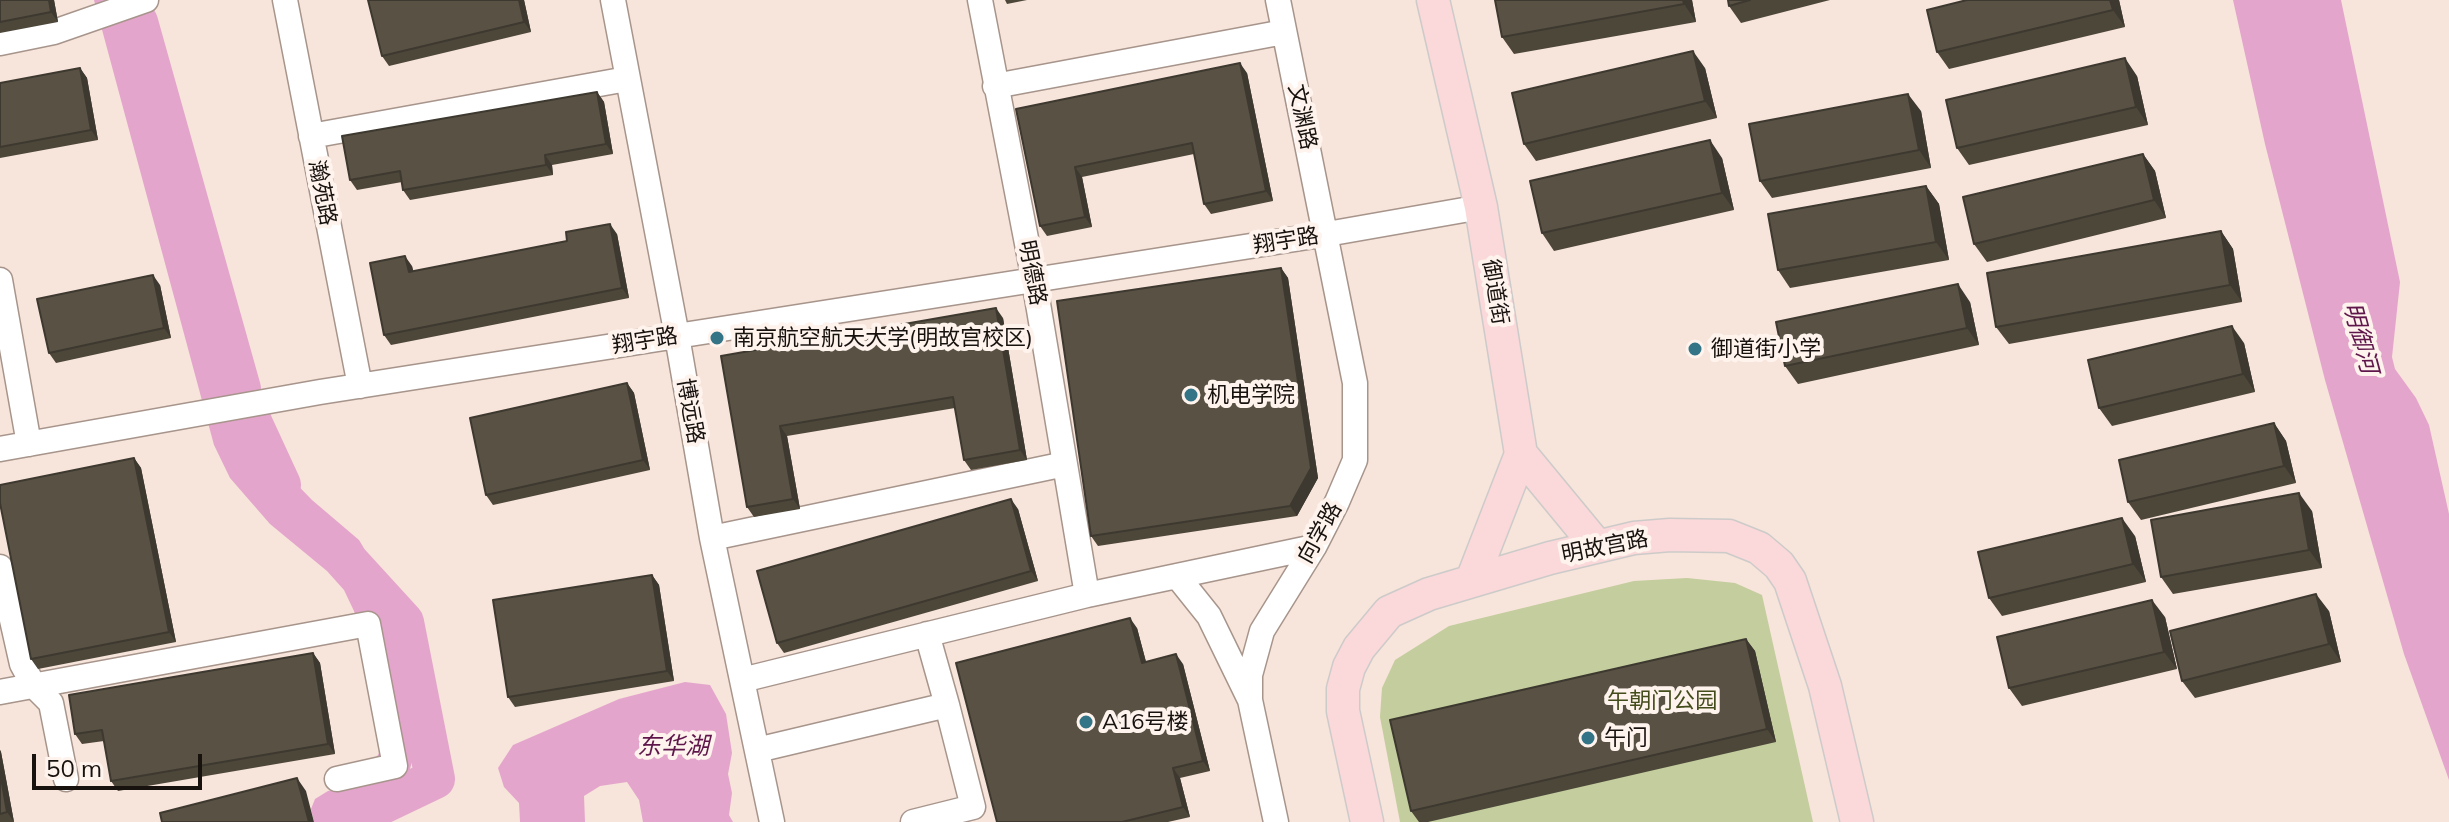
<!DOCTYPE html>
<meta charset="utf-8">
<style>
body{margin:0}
#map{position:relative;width:2449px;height:822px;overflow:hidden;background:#f7e4da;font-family:Mulish,sans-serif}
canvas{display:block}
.scale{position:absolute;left:32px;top:754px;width:170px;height:36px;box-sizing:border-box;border:4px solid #18120f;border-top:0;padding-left:10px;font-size:24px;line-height:28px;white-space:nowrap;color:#18120f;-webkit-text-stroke:6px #fef3ed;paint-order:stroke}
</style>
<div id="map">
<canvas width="2449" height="822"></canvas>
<div class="scale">50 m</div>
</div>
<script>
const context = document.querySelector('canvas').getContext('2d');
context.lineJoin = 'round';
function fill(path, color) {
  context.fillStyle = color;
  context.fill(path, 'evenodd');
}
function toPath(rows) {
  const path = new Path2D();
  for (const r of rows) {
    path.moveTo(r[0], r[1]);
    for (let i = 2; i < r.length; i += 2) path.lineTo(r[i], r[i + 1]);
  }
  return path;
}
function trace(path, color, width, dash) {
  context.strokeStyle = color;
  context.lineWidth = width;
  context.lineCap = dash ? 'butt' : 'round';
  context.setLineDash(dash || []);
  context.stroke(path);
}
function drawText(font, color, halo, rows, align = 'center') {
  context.font = font + ' Mulish,"Noto Sans SC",sans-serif';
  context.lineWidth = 8;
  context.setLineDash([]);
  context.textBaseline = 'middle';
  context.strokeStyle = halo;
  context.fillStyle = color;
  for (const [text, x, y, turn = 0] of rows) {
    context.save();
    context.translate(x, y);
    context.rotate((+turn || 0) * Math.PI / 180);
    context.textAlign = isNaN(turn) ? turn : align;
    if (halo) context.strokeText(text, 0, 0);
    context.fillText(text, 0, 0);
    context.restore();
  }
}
const green = toPath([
 [1687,578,1735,583,1762,595,1813,822,1400,822,1380,717,1382,688,1395,660,1449,626,1634,581]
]);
const water = toPath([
 [94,0,127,0,207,317,239,406,275,462,312,500,359,540,377,570,402,647,419,737,408,776,350,822,314,822,311,809,315,799,328,791,361,785,368,765,378,755,385,740,367,650,354,611,344,590,327,571,270,524,230,478,214,445],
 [2233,0,2341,0,2400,282,2392,357,2395,369,2416,398,2429,425,2449,514,2449,780,2404,654,2325,380,2265,144],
 [685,682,710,685,726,714,732,753,728,774,732,793,729,815,733,822,643,822,639,800,627,782,600,786,584,796,585,822,520,822,519,803,504,787,498,768,513,745,619,699]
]);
const river = toPath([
 [138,22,241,389],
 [251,420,281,485],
 [345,822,435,779,404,622,351,564]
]);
const minor = toPath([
 [285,0,360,386],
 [613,0,677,336,712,538,772,822],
 [980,0,1034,280,1087,595],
 [0,43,54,32,146,0],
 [995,86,1284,32],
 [311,136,627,79],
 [0,280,29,444],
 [0,449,320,392,1327,234,1481,207],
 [712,538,1065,464],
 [0,567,22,664,34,686,51,703,66,779],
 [1177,576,1209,616,1249,698],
 [927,634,947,705],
 [742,680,1087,595,1314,547],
 [0,692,368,624,395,766,337,779],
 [757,750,947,705,973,807,913,822],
 [1276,822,1250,700,1250,675,1262,631,1314,547,1337,502,1355,460,1355,383,1278,0]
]);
const major = toPath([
 [1433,0,1481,207,1521,454,1472,580],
 [1521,454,1597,546],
 [1367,822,1343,711,1343,689,1349,667,1359,648,1389,612,1429,594,1550,558,1634,538,1670,535,1729,536,1759,548,1779,565,1790,581,1825,686,1857,822]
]);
const wall = toPath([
 [0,0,54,0,58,22,0,33],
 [368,0,524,0,531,32,389,66,382,56],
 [1005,0,1027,0,1007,4],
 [1692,0,1696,22,1514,54,1502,37],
 [1728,0,1830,0,1741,23,1729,6],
 [1967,0,2119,0,2125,27,1949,69,1937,52],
 [80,68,87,78,98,140,0,158,0,83],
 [1705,68,1717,118,1536,161,1524,144],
 [1247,73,1273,201,1211,214,1204,204,1194,154,1082,177,1092,227,1047,236,1040,226,1016,109],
 [2137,76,2148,125,1969,165,1957,148],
 [597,92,604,102,613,154,552,165,553,175,410,200,403,190,402,182,357,190,350,180],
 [1921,111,1931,168,1772,198,1760,181],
 [2143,154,2155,171,2166,218,1987,262,1974,244],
 [1722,158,1734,210,1554,251,1542,233],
 [1926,186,1939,204,1949,260,1790,288,1778,270],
 [2221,231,2233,249,2242,302,2009,344,1996,327],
 [617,234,629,298,391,345,384,335,412,266,413,271],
 [1281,268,1288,278,1318,478,1297,516,1098,546,1091,536],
 [160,285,171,338,56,363,49,353],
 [1970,302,1979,345,1798,384,1785,366],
 [1003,318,1027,460,971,470,964,460,955,408,787,436,800,509,754,517,747,507,721,356],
 [2244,343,2255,392,2112,426,2099,408],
 [627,383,634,393,650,470,493,505,486,495],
 [2274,423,2286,441,2296,483,2141,520,2128,502],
 [134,458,141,468,176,642,38,669,31,659],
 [1018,509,1038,581,784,653,777,643],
 [2312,511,2322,568,2173,594,2161,577],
 [2135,536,2146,582,2002,616,1989,598],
 [652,575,659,585,674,681,515,707,508,697],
 [2329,611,2341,662,2195,698,2182,681],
 [2165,617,2177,669,2022,706,2009,688],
 [1137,628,1146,662,1183,664,1210,771,1180,778,1190,817,1168,822,997,822],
 [1746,639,1755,651,1776,742,1428,822,1419,822,1411,811],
 [313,653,320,663,335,754,118,791,111,781,104,741,82,744,75,734],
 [0,750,1,752,14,822,0,822]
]);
const shadedWall = toPath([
 [49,0,54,0,58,22,51,12],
 [519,0,524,0,531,32,524,22],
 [1683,0,1692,0,1696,22,1684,4],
 [2110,0,2119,0,2125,27,2113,10],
 [1693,51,1705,68,1717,118,1705,101],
 [2125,58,2137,76,2148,125,2136,107],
 [1240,63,1247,73,1273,201,1266,191],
 [80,68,87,78,98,140,91,130],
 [597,92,604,102,613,154,606,144],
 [1908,94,1921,111,1931,168,1919,150],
 [1710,140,1722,158,1734,210,1722,193],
 [2143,154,2155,171,2166,218,2154,200],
 [545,155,552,165,553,175,546,165],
 [1075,167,1082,177,1092,227,1085,217],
 [1926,186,1939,204,1949,260,1936,242],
 [610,224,617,234,629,298,622,288],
 [2221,231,2233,249,2242,302,2230,285],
 [405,256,412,266,416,282,409,272],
 [1281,268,1288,278,1318,478,1297,516,1290,506],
 [153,275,160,285,171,338,164,328],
 [1958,284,1970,302,1979,345,1967,328],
 [996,308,1003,318,1027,460,1020,450],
 [2232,326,2244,343,2255,392,2243,374],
 [627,383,634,393,650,470,643,460],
 [2274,423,2286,441,2296,483,2284,466],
 [780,426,787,436,800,509,793,499],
 [134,458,141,468,176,642,169,632],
 [2299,493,2312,511,2322,568,2309,550],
 [1011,499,1018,509,1038,581,1031,571],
 [2122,518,2135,536,2146,582,2133,564],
 [652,575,659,585,674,681,667,671],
 [2316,594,2329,611,2341,662,2329,644],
 [2152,600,2165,617,2177,669,2164,652],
 [1130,618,1137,628,1149,673,1142,663],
 [1746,639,1755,651,1776,742,1767,729],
 [313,653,320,663,335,754,328,744],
 [1176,654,1183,664,1210,771,1203,761],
 [0,750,1,752,14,822,7,812,0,772],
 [1173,768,1180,778,1190,817,1183,807],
 [297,778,306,791,314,822,309,822]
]);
const building = toPath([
 [0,0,49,0,51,12,0,22,0,0],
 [368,0,519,0,524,22,382,56,368,0],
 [1495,0,1683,0,1684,4,1502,37,1495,0],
 [1728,0,1750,0,1729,6,1728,0],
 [1967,0,2110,0,2113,10,1937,52,1927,10,1967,0],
 [1693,51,1705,101,1524,144,1512,93,1693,51],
 [2125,58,2136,107,1957,148,1946,100,2125,58],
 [1240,63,1266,191,1204,204,1192,143,1075,167,1085,217,1040,226,1016,109,1240,63],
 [80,68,91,130,0,147,0,83,80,68],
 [597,92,606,144,545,155,546,165,403,190,400,171,350,180,342,136,597,92],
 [1908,94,1919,150,1760,181,1749,124,1908,94],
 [1710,140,1722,193,1542,233,1530,181,1710,140],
 [2143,154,2154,200,1974,244,1963,197,2143,154],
 [1926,186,1936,242,1778,270,1768,214,1926,186],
 [610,224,622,288,384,335,370,263,405,256,409,272,567,241,566,232,610,224],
 [2221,231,2230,285,1996,327,1987,273,2221,231],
 [1281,268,1311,468,1290,506,1091,536,1057,301,1281,268],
 [153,275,164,328,49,353,37,299,153,275],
 [1958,284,1967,328,1785,366,1776,322,1958,284],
 [996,308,1020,450,964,460,953,397,780,426,793,499,747,507,721,356,996,308],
 [2232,326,2243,374,2099,408,2088,360,2232,326],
 [627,383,643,460,486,495,470,418,627,383],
 [2274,423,2284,466,2128,502,2119,460,2274,423],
 [134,458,169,632,31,659,0,503,0,485,134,458],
 [2299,493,2309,550,2161,577,2151,520,2299,493],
 [1011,499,1031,571,777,643,757,571,1011,499],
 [2122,518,2133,564,1989,598,1978,552,2122,518],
 [652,575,667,671,508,697,493,600,652,575],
 [2316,594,2329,644,2182,681,2170,631,2316,594],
 [2152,600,2164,652,2009,688,1997,637,2152,600],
 [1130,618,1142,663,1176,654,1203,761,1173,768,1183,807,1122,822,997,822,956,663,1130,618],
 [1746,639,1767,729,1411,811,1390,720,1746,639],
 [313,653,328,744,111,781,102,730,75,734,69,695,313,653],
 [0,772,7,812,0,814,0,772],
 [297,778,309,822,162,822,160,813,297,778]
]);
const markers = [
 [717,338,8,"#337487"],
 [1695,349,8,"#337487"],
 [1191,395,8,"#337487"],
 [1086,722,8,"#337487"],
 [1588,738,8,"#337487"]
];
const streetNames = [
 ["文渊路",1302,117,78],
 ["瀚苑路",322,193,79],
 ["翔宇路",1286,241,-9],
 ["明德路",1032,273,79],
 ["御道街",1495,292,81],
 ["翔宇路",645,341,-9],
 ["博远路",690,411,80],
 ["向学路",1320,533,-61],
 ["明故宫路",1605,547,-11]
];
const poiNames = [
 ["南京航空航天大学(明故宫校区)",733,338],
 ["御道街小学",1711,349],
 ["机电学院",1207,395],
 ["A16号楼",1102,722],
 ["午门",1604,738]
];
const parkNames = [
 ["午朝门公园",1662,701]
];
const waterNames = [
 ["明御河",2360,338,75],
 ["东华湖",673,747]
];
fill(green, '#c3cd9d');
fill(water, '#e4a5cc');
trace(river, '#e4a5cc', 40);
trace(minor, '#a7958c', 27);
trace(major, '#cccbca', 35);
trace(minor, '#fff', 24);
trace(major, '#fbd8d9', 32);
fill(wall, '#4d473a');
fill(shadedWall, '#3e3930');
fill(building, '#595244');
trace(building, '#3e3930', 2);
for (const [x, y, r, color] of markers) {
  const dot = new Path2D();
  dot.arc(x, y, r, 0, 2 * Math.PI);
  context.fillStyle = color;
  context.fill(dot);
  trace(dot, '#fef3ed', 3);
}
drawText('22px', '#18120f', '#fef3ed', streetNames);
drawText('22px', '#18120f', '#fef3ed', poiNames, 'left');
drawText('22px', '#434c1b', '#fef3ed', parkNames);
drawText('italic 24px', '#5f164a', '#fef3ed', waterNames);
</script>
